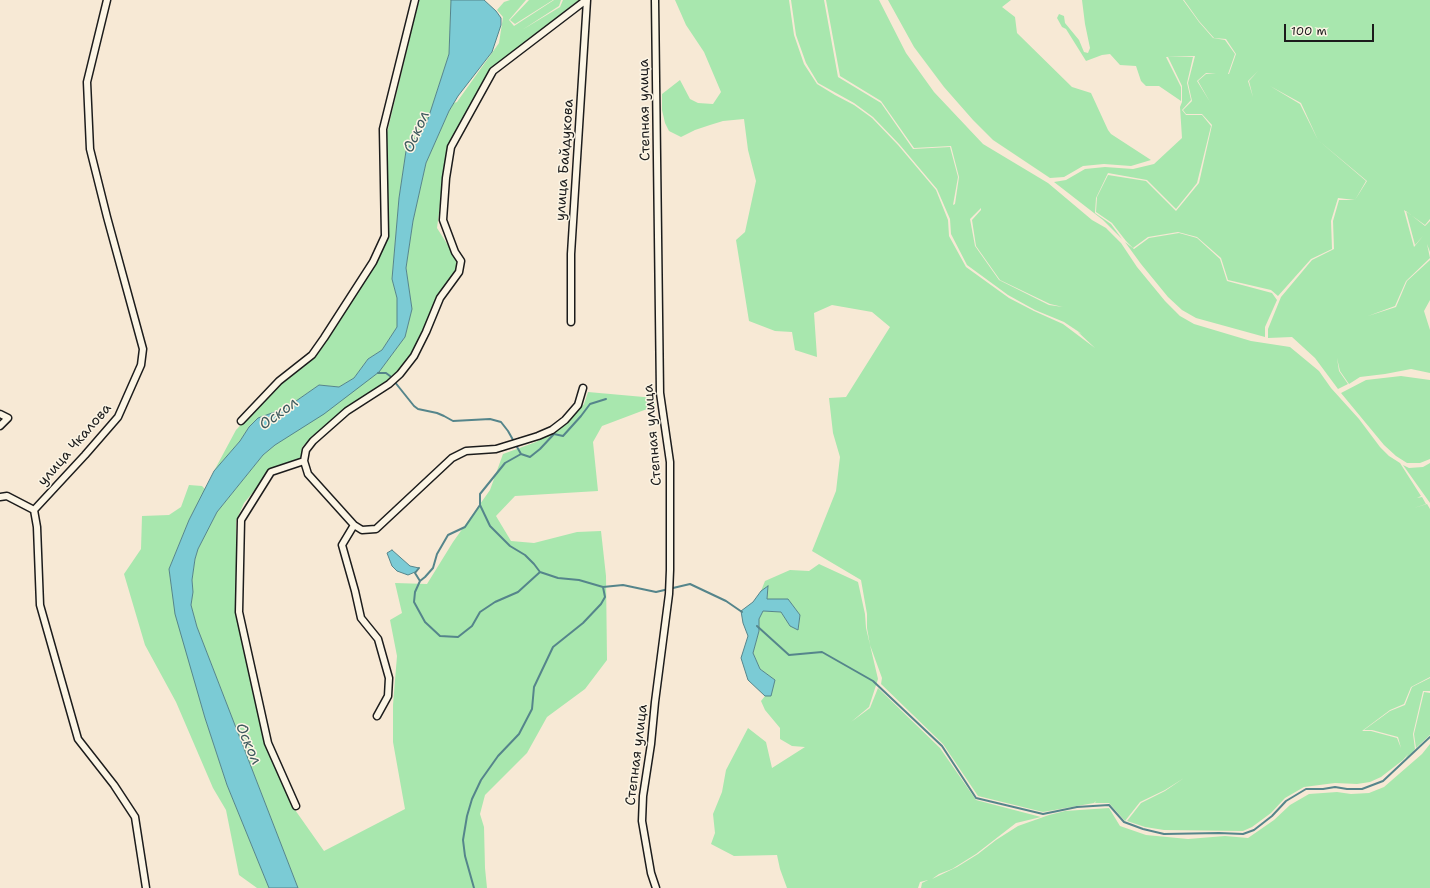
<!DOCTYPE html>
<meta charset="utf-8">
<style>
body{margin:0}
#map{position:relative;width:1430px;height:888px;overflow:hidden;background:#f7e9d5;font-family:"Shantell Sans",sans-serif}
canvas{display:block}
.scale{position:absolute;left:1284px;top:24px;width:90px;height:18px;box-sizing:border-box;border:2px solid #1c1c1c;border-top:0;padding-left:5px;font-size:12px;line-height:14px;white-space:nowrap;color:#1c1c1c;-webkit-text-stroke:3px #fcf5e5;paint-order:stroke}
</style>
<div id="map">
<canvas width="1430" height="888"></canvas>
<div class="scale">100 m</div>
</div>
<script>
const context = document.querySelector('canvas').getContext('2d');
context.lineJoin = 'round';
function fill(path, color) {
  context.fillStyle = color;
  context.fill(path, 'evenodd');
}
function toPath(rows) {
  const path = new Path2D();
  for (const r of rows) {
    path.moveTo(r[0], r[1]);
    for (let i = 2; i < r.length; i += 2) path.lineTo(r[i], r[i + 1]);
  }
  return path;
}
function trace(path, color, width, dash) {
  context.strokeStyle = color;
  context.lineWidth = width;
  context.lineCap = dash ? 'butt' : 'round';
  context.setLineDash(dash || []);
  context.stroke(path);
}
function drawText(font, color, halo, rows, align = 'center') {
  context.font = font + ' "Shantell Sans",sans-serif';
  context.lineWidth = 3;
  context.setLineDash([]);
  context.textBaseline = 'middle';
  context.strokeStyle = halo;
  context.fillStyle = color;
  for (const [text, x, y, turn = 0] of rows) {
    context.save();
    context.translate(x, y);
    context.rotate((+turn || 0) * Math.PI / 180);
    context.textAlign = isNaN(turn) ? turn : align;
    if (halo) context.strokeText(text, 0, 0);
    context.fillText(text, 0, 0);
    context.restore();
  }
}
const green = toPath([
 [419,0,451,0,449,54,427,122,406,151,399,198,392,278,397,298,397,327,382,350,368,359,354,378,339,387,319,385,286,408,258,418,249,427,240,441,214,471,236,430,279,385,315,355,376,264,387,236,385,141],
 [510,0,526,0,509,20,514,26,554,0,561,0,559,6,522,30,560,7,563,0,579,0,493,67,487,74,447,152,437,228,456,258,457,270,437,296,423,332,410,356,397,374,343,410,302,447,301,460,271,471,244,503,236,521,236,611,266,745,293,807,324,851,405,809,393,742,393,705,397,656,390,620,402,613,395,583,427,584,453,542,490,490,503,454,536,442,567,424,584,404,588,392,655,398,655,406,602,426,593,442,598,491,515,496,496,516,511,541,534,543,577,532,601,531,606,576,607,660,585,689,547,717,527,753,485,795,480,814,484,827,485,868,487,888,298,888,197,627,191,605,193,592,192,580,195,559,198,549,217,512,263,455,275,445,379,372,405,337,412,309,406,268,413,221,426,163,449,111,454,103,457,102,499,43,503,17,497,10,504,2],
 [529,0,553,0,515,24,510,20],
 [675,0,789,0,794,35,804,64,817,84,835,95,854,105,872,118,898,145,936,190,948,220,949,236,966,267,1009,298,1034,311,1063,324,1095,348,1078,332,1082,334,1064,322,1035,310,1008,295,967,265,951,234,950,219,937,189,899,144,873,117,854,103,818,83,806,63,796,35,791,0,824,0,838,77,881,103,913,149,950,147,958,177,953,205,955,204,959,177,951,146,914,148,881,101,840,76,826,0,879,0,906,53,934,92,983,144,1048,183,1092,220,1106,228,1121,243,1137,267,1165,301,1180,316,1194,324,1251,341,1290,347,1319,371,1331,388,1359,419,1380,447,1389,456,1400,463,1421,496,1417,498,1422,497,1426,504,1414,508,1427,504,1430,509,1430,677,1411,687,1404,704,1390,710,1362,731,1371,731,1397,738,1401,748,1408,753,1401,748,1398,737,1372,730,1364,730,1390,711,1405,705,1412,687,1430,678,1430,691,1423,691,1413,734,1415,749,1412,753,1405,759,1408,754,1403,760,1381,777,1370,782,1357,784,1335,783,1304,787,1285,798,1271,813,1252,827,1243,831,1164,830,1145,827,1127,821,1141,803,1165,791,1184,778,1165,790,1140,802,1125,821,1109,803,1095,803,1096,801,1094,803,1043,812,978,796,943,744,881,684,882,678,870,645,867,628,867,614,861,580,812,551,836,491,840,457,833,433,829,398,846,397,890,327,872,312,832,305,814,313,817,357,795,350,792,332,775,331,749,321,736,240,745,232,756,181,748,150,744,119,723,121,710,125,695,130,681,137,669,131,665,123,662,110,662,94,680,80,690,99,698,103,713,104,721,92,704,52,686,25],
 [981,208,981,210,972,220,976,246,1000,280,1050,304,1063,307,1067,295,1063,307,1049,305,999,280,975,246,970,219],
 [888,0,1011,0,1002,7,1015,17,1017,33,1072,87,1091,93,1108,130,1111,134,1151,160,1131,166,1104,164,1083,166,1064,177,1050,178,993,140,973,120,944,87,914,47],
 [1082,0,1183,0,1199,22,1213,38,1225,40,1235,54,1228,74,1229,74,1236,54,1226,39,1214,38,1199,21,1184,0,1430,0,1430,219,1425,225,1404,210,1414,247,1423,236,1415,245,1406,211,1425,226,1430,221,1430,252,1427,244,1430,258,1406,281,1395,306,1368,316,1396,307,1407,281,1430,260,1430,300,1424,311,1430,330,1430,373,1411,369,1385,374,1360,377,1349,384,1340,371,1337,358,1345,358,1364,347,1345,358,1337,358,1339,371,1348,384,1338,389,1315,358,1292,337,1268,338,1268,329,1281,297,1312,260,1334,249,1333,221,1339,200,1355,200,1367,181,1318,140,1301,103,1270,86,1258,71,1248,81,1253,97,1252,101,1253,97,1249,81,1258,71,1270,86,1300,104,1318,140,1366,181,1355,200,1338,198,1331,221,1332,249,1311,259,1278,296,1271,290,1228,280,1221,258,1197,237,1178,232,1148,237,1133,248,1126,241,1112,223,1096,212,1097,197,1108,175,1146,181,1176,211,1199,183,1212,125,1202,114,1210,102,1198,81,1206,74,1216,74,1206,73,1197,81,1210,102,1202,114,1186,114,1183,110,1192,101,1188,83,1195,56,1166,57,1181,87,1181,101,1159,86,1146,86,1141,81,1136,66,1120,65,1110,54,1102,55,1086,61,1066,29,1062,27,1057,18,1059,14,1064,16,1065,23,1079,40,1084,52,1088,53,1090,48,1085,24],
 [1168,57,1193,57,1187,83,1191,100,1182,110,1186,115,1202,115,1211,126,1197,183,1176,209,1147,180,1108,173,1096,198,1095,213,1111,224,1122,239,1103,220,1054,182,1066,180,1085,169,1105,167,1133,169,1154,164,1182,138,1180,107,1182,102,1182,86],
 [1179,233,1197,238,1220,259,1227,281,1272,293,1277,300,1265,327,1265,337,1196,318,1182,310,1168,297,1141,264,1125,242,1134,249,1149,238],
 [1401,376,1430,380,1430,459,1420,463,1407,463,1396,456,1384,445,1341,393,1366,380],
 [1430,463,1430,503,1403,465,1409,468,1423,467],
 [189,485,202,486,205,489,189,520,169,569,172,590,205,718,227,785,269,888,257,888,239,875,226,810,213,788,176,702,145,645,124,574,141,549,142,516,169,515,181,507],
 [819,564,858,582,865,614,866,628,878,679,869,707,851,722,870,708,878,688,940,748,976,800,1041,817,1016,823,976,854,952,869,939,874,932,879,957,867,978,854,996,840,1018,826,1049,815,1065,811,1109,808,1120,826,1146,835,1188,839,1225,836,1248,838,1274,820,1290,805,1309,794,1337,792,1351,794,1369,793,1384,787,1422,754,1430,744,1430,888,921,888,922,883,928,880,920,882,918,888,787,888,780,869,777,855,734,856,711,844,715,833,713,814,722,792,726,770,748,728,766,742,772,768,805,747,792,746,780,739,780,728,765,710,761,701,765,696,771,696,775,680,760,669,753,653,759,631,759,619,763,611,781,612,790,626,798,630,800,615,788,599,767,599,768,587,761,591,765,581,790,570,809,571],
 [1424,692,1430,693,1430,735,1416,748,1414,734]
]);
const water = toPath([
 [451,0,484,0,496,11,501,18,501,25,492,52,458,96,449,111,426,163,413,221,406,268,412,309,405,337,379,372,324,414,275,445,263,455,217,512,198,549,195,559,192,580,193,592,191,605,197,627,298,888,269,888,227,785,205,718,175,614,169,569,189,520,214,471,240,441,249,427,258,418,286,408,319,385,339,387,354,378,368,359,382,350,397,327,397,298,392,279,399,198,406,151,427,122,449,54,451,0],
 [392,550,410,566,419,568,415,572,408,575,397,571,392,566,387,553,392,550],
 [768,586,767,599,788,599,800,615,798,630,790,626,781,612,763,611,759,619,759,631,753,653,760,669,775,680,771,696,765,696,748,680,741,658,748,636,743,623,741,611,753,602,761,591,768,586]
]);
const stream = toPath([
 [378,373,386,373,390,376,414,406,418,409,437,413,444,416,453,421,490,419,501,422,508,431,521,454,530,457,540,449,554,434,563,436,581,416,590,404,606,399],
 [521,454,505,463,480,494,480,505,490,526,510,546,525,555,534,564,540,572,558,578,579,580,603,587,623,585,656,592,690,584,726,601,742,612],
 [419,568,415,573,420,581,425,577,433,568,437,554,448,535,465,527,480,505],
 [420,581,415,592,414,602,425,622,440,636,458,637,472,626,480,612,495,602,518,592,540,572],
 [757,626,789,655,822,652,873,681,942,746,976,798,1043,814,1077,807,1109,805,1124,822,1143,829,1164,834,1219,833,1243,834,1254,830,1272,816,1286,801,1306,789,1323,789,1335,787,1347,789,1362,789,1383,781,1430,737],
 [474,888,465,856,463,840,467,816,472,799,481,780,498,756,519,734,532,709,534,687,553,647,583,623,601,604,605,597,603,587]
]);
const street = toPath([
 [107,0,87,82,90,149,107,217,143,349,141,365,118,417,85,455,34,510,37,527,40,605,78,739,114,785,135,817,146,888],
 [655,0,660,393,670,462,670,570,669,594,655,702,651,744,643,796,642,821,651,873,656,888],
 [571,322,571,254,587,0],
 [583,388,578,405,565,420,552,430,538,436,496,449,466,451,452,458,376,529,362,530,354,525,308,474,304,461,306,450,313,441,347,411,389,384,400,374,414,356,426,332,440,298,459,272,461,261,455,252,443,220,446,178,451,147,493,71,586,0],
 [0,414,8,418,0,426],
 [241,421,279,381,312,355,324,338,373,262,385,236,383,129,415,0],
 [0,497,7,496,34,510],
 [354,525,342,545,355,591,361,618,378,639,389,678,388,696,377,716],
 [296,806,268,743,239,612,241,520,271,472,304,461]
]);
const streetNames = [
 ["Степная улица",645,110,-91],
 ["улица Байдукова",565,160,-86],
 ["Степная улица",653,435,-95],
 ["улица Чкалова",75,445,-49],
 ["Степная улица",637,755,-83]
];
const waterNames = [
 ["Оскол",417,132,-66],
 ["Оскол",279,414,-36],
 ["Оскол",248,744,67]
];
fill(green, '#a8e7ae');
fill(water, '#7bcbd5');
trace(water, '#55858b', 1);
trace(stream, '#55858b', 2);
trace(street, '#1c1c1c', 9);
trace(street, '#fcf5e5', 6);
drawText('14px', '#1c1c1c', '#fcf5e5', streetNames);
drawText('italic 15px', '#3d595d', '#fcf5e5', waterNames);
</script>
